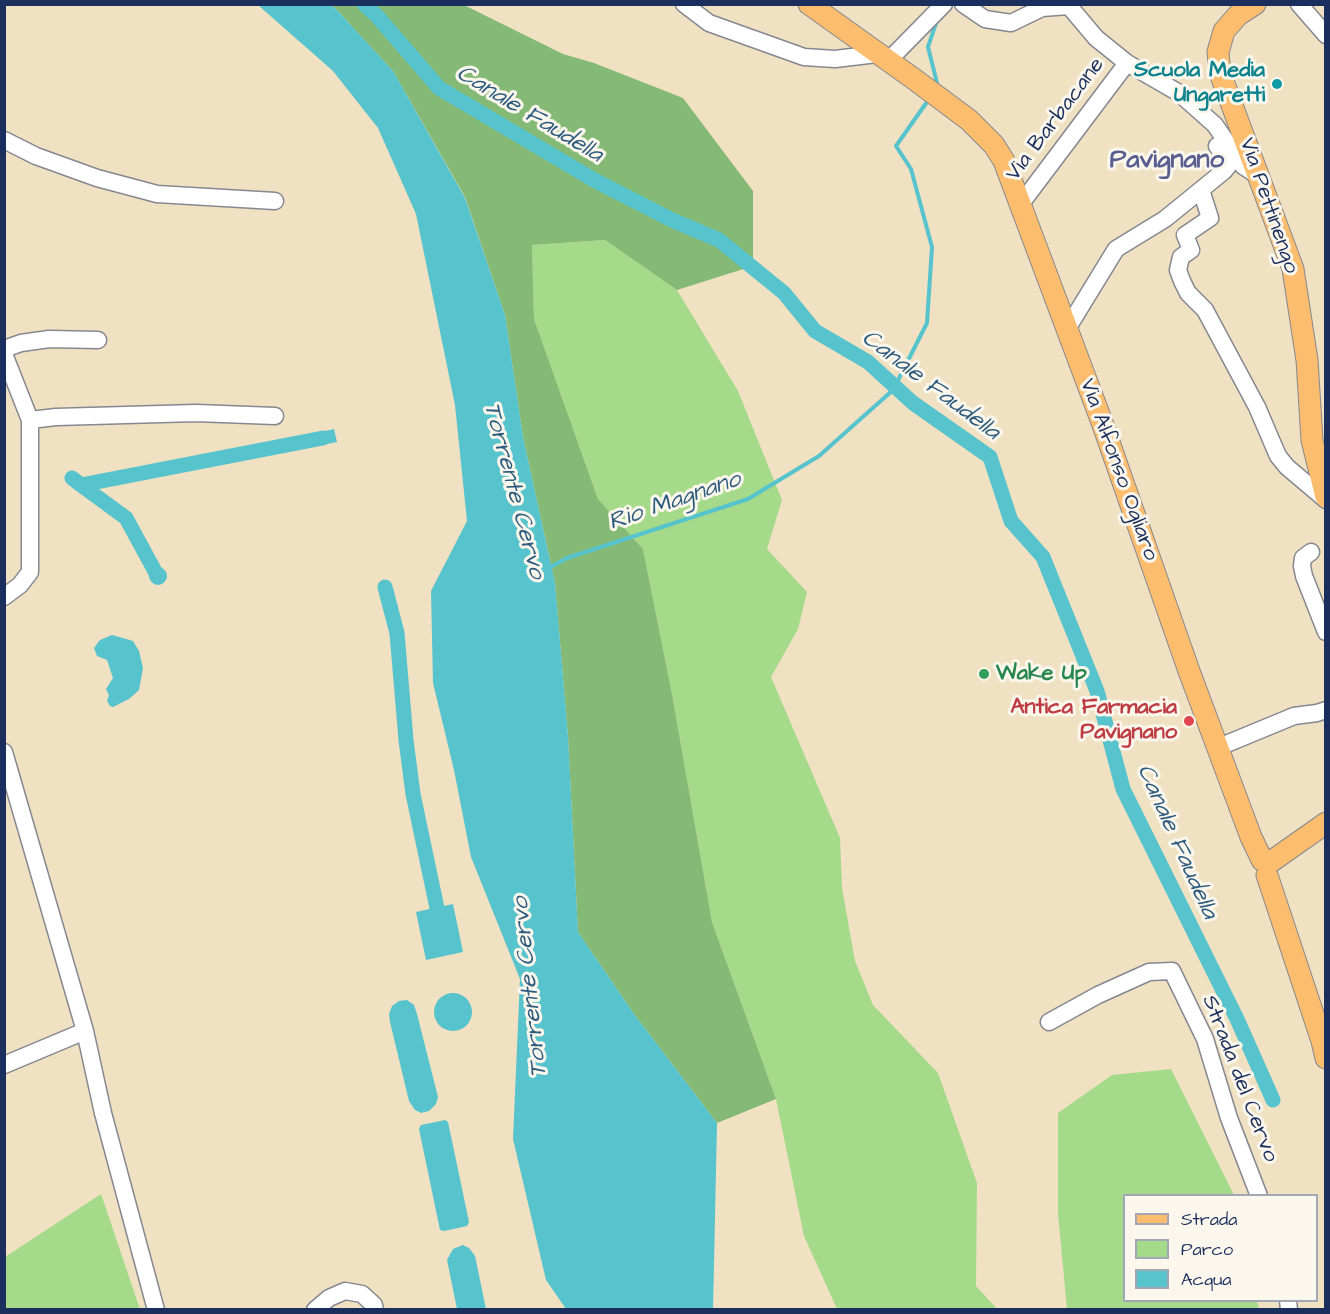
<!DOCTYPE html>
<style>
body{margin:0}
#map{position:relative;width:1330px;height:1314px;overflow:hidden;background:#efe1c2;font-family:"Architects Daughter",sans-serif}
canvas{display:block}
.frame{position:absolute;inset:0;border:6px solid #1b2f5e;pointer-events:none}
.legend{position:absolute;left:1123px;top:1194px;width:195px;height:108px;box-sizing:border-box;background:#fbf7ec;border:2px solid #a1a7b3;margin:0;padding:8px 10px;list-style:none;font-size:18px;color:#1b2f5e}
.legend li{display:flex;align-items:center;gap:12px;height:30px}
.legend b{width:30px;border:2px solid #a1a7b3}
</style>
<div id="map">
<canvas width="1330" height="1314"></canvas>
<div class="frame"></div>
<ul class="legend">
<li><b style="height:8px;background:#fcbd6e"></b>Strada</li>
<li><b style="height:16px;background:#a5da8a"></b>Parco</li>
<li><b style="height:16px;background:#56c3cd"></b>Acqua</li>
</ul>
</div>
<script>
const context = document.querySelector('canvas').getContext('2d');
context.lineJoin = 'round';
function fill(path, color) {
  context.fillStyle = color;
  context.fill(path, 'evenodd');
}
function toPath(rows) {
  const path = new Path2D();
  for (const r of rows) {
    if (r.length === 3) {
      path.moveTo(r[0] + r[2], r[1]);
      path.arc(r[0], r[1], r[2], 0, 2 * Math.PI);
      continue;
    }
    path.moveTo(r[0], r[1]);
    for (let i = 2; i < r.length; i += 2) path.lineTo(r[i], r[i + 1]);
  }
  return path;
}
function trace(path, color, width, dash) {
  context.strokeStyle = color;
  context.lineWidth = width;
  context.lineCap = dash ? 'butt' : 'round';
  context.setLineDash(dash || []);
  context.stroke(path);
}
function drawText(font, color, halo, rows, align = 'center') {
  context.font = font + ' "Architects Daughter",sans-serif';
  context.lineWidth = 6;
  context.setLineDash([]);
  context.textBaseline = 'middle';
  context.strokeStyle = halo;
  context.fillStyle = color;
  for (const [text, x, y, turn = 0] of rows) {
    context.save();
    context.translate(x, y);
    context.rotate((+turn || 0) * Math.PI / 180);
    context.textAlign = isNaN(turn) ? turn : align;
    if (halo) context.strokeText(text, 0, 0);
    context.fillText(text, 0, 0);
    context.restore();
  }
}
const green = toPath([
 [605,240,677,290,738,391,782,500,767,549,807,592,798,629,771,677,840,838,842,888,855,961,873,1005,938,1073,977,1183,976,1286,997,1309,837,1309,804,1236,776,1099,712,922,672,694,643,549,598,499,534,319,532,245],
 [1171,1069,1234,1195,1124,1196,1124,1300,1257,1301,1259,1309,1067,1309,1058,1214,1058,1113,1112,1075],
 [101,1194,140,1309,5,1309,5,1257]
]);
const forest = toPath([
 [330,5,464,5,563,54,594,63,683,98,753,191,753,266,677,290,605,240,532,245,534,319,598,499,643,549,672,694,712,922,776,1099,717,1123,634,1014,578,932,568,736,555,583,523,437,505,315,465,197,393,71,335,8]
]);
const water = toPath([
 [330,5,335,8,393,71,465,198,505,315,523,437,555,583,568,736,578,932,634,1014,717,1123,713,1309,566,1309,546,1280,513,1139,520,979,471,857,454,770,433,683,431,591,467,521,455,405,416,214,378,128,333,71,258,5],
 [334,429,337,442,307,448,304,436],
 [158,576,9],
 [112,635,133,641,139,651,143,668,139,690,129,699,113,707,110,706,107,701,109,695,106,689,113,678,107,660,97,656,94,648,100,640],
 [453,904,463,952,426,960,416,912],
 [453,1012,19],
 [407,1000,414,1005,417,1014,438,1097,436,1104,429,1111,421,1113,415,1110,409,1101,390,1022,389,1014,392,1006,399,1001],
 [445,1120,448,1122,469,1222,467,1226,444,1231,440,1230,419,1129,421,1125],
 [463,1245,469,1248,475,1256,486,1309,457,1309,447,1260,453,1249]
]);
const stream = toPath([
 [935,87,937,83,928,47,936,23],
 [547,569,567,558,748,499,819,456,893,390,927,323,932,247,911,169,896,146,929,99]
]);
const canal = toPath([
 [364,4,377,16,439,88,594,180,672,220,719,240,784,293,815,331,868,362,913,403,990,457,1011,521,1043,557,1097,691,1123,789,1237,1019,1273,1100],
 [72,478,81,485,323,438],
 [81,485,126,518,157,575],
 [385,587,397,633,406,740,413,794,441,927]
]);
const minor = toPath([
 [684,4,709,23,804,57,835,59,877,54],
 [963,4,985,19,1011,23,1042,8,1069,6,1096,38,1127,63,1179,93,1215,125,1243,166,1260,177],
 [1299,4,1326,35],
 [888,61,944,4],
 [4,140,36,156,97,178,157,194,275,201],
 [1201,190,1210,218,1185,235,1191,250,1181,257,1178,270,1182,281,1188,293,1205,310,1257,407,1278,456,1287,467,1326,500],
 [1020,205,1127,63],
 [1067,329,1116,249,1165,219,1224,171,1228,166,1226,160,1217,146],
 [4,349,21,343,49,339,98,340],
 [4,354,30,420,30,572,20,585,4,597],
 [30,420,56,417,196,413,275,416],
 [1311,552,1303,558,1302,566,1304,576,1326,632],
 [1219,747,1294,716,1317,713,1326,710],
 [4,752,85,1031,103,1113,156,1310],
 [1049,1022,1098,995,1149,972,1172,971,1205,1039,1229,1118,1259,1196],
 [4,1065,85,1031],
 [1288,1300,1289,1310],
 [315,1310,329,1298,345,1291,362,1294,374,1305,375,1310]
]);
const major = toPath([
 [809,4,914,79,969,120,994,145,1004,161,1103,425,1189,671,1251,837,1262,860],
 [1255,4,1238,15,1224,31,1218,52,1220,73,1293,269,1307,360,1312,440,1326,497],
 [1272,861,1326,823],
 [1267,875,1322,1041,1326,1058]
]);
const markers = [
 [1277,84,6,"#0f9aa8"],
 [984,674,6,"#2e9e5b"],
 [1189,721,6,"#e0444e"]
];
const cultureNames = [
 ["Scuola Media",1265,71],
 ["Ungaretti",1265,96]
];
const streetNames = [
 ["Via Barbacane",1056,120,-53],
 ["Via Pettinengo",1268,206,71],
 ["Via Alfonso Ogliaro",1118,470,70],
 ["Strada del Cervo",1239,1079,69]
];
const leisureNames = [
 ["Wake Up",996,674]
];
const healthNames = [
 ["Antica Farmacia",1177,708],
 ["Pavignano",1177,733]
];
const waterNames = [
 ["Canale Faudella",529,115,31],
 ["Canale Faudella",930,386,37],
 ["Torrente Cervo",513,491,75],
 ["Rio Magnano",675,502,-19],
 ["Canale Faudella",1176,842,66],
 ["Torrente Cervo",531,987,-96]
];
const quarterNames = [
 ["Pavignano",1167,162]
];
fill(green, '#a5da8a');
fill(forest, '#84ba76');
fill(water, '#56c3cd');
trace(stream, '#56c3cd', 4);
trace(canal, '#56c3cd', 15);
trace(minor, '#858890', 19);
trace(major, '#858890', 23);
trace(minor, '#fff', 16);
trace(major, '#fcbd6e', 21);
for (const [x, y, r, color] of markers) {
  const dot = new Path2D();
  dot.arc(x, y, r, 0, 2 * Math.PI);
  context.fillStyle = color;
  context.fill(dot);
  trace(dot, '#fbf7ec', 2);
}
drawText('bold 22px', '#0d838f', '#fbf7ec', cultureNames, 'right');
drawText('22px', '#1b2f5e', '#fbf7ec', streetNames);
drawText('bold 22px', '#27864d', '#fbf7ec', leisureNames, 'left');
drawText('bold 22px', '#be3a42', '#fbf7ec', healthNames, 'right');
drawText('italic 24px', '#2d5b7f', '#fbf7ec', waterNames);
drawText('bold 26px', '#595e90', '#fbf7ec', quarterNames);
</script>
